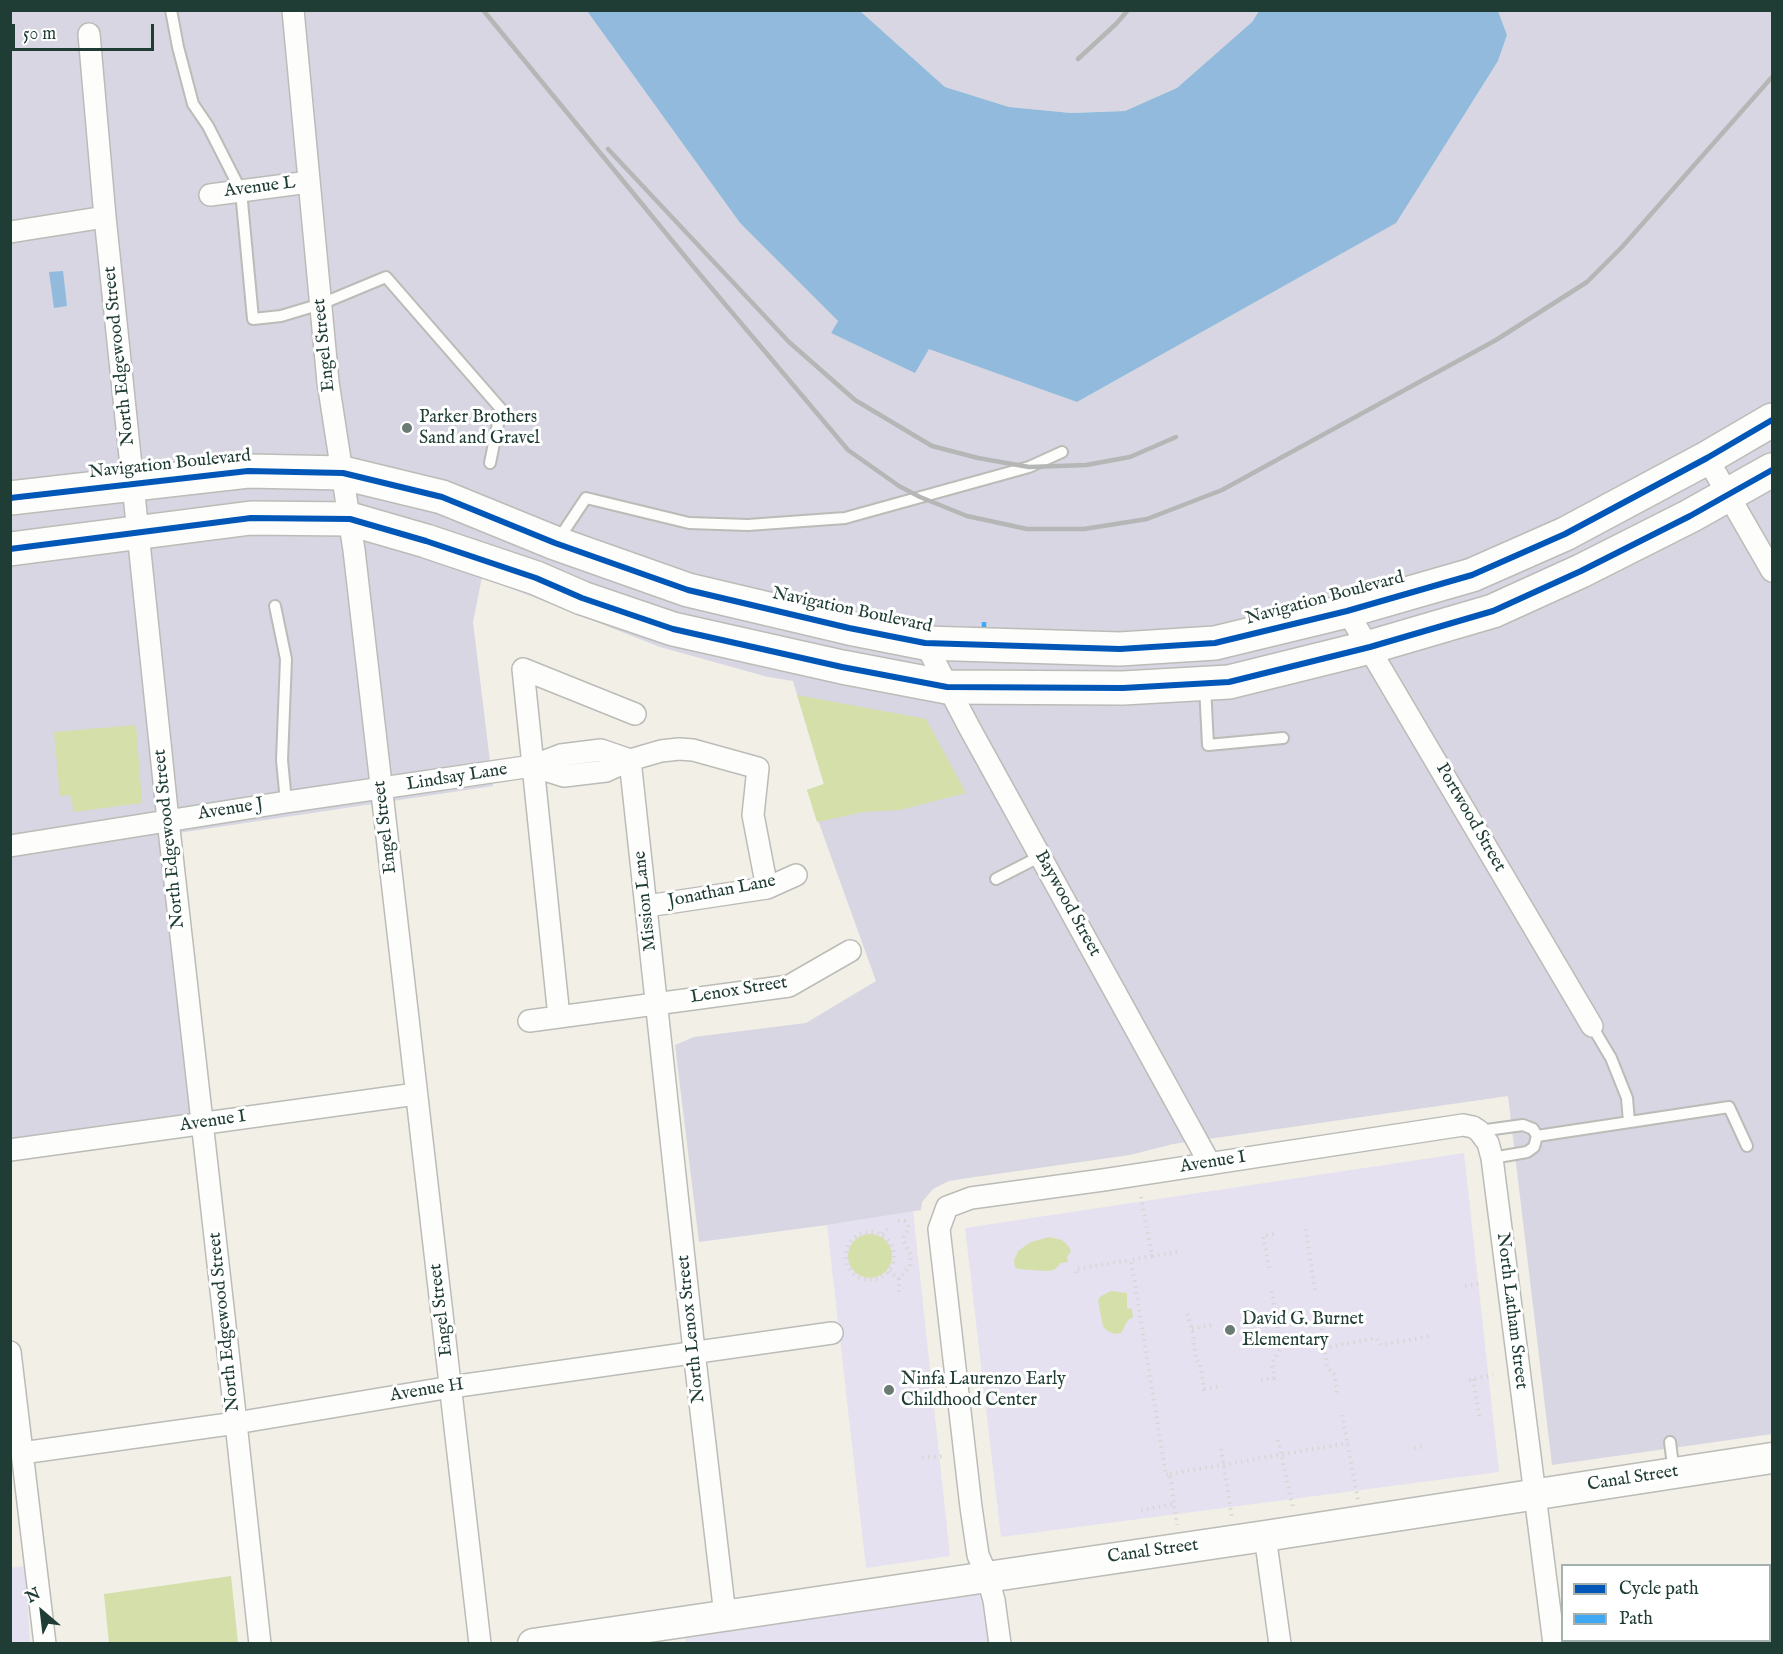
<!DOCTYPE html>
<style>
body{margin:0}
#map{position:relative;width:1783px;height:1654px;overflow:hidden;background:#f2efe7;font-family:"IM FELL English",serif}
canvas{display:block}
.frame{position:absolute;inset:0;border:12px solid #1f3d34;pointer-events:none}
.legend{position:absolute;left:1561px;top:1564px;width:210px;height:78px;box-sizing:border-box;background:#fff;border:2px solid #a5b1ae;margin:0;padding:8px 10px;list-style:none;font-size:18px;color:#1f3d34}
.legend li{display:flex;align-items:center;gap:12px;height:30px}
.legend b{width:30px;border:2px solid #a5b1ae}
.north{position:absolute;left:12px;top:1582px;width:60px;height:60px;-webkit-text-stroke:4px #fff;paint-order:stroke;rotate:332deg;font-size:16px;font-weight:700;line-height:24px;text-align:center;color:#1f3d34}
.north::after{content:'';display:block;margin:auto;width:21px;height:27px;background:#1f3d34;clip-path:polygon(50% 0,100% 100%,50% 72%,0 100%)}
.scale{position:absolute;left:12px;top:24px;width:142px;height:27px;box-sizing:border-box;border:3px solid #1f3d34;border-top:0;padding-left:8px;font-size:18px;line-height:21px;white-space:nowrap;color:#1f3d34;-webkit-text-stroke:4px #fff;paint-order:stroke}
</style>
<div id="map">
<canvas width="1783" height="1654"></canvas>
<div class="frame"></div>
<ul class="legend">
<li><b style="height:8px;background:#0057b8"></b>Cycle path</li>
<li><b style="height:8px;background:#3fa9f5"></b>Path</li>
</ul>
<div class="north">N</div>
<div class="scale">50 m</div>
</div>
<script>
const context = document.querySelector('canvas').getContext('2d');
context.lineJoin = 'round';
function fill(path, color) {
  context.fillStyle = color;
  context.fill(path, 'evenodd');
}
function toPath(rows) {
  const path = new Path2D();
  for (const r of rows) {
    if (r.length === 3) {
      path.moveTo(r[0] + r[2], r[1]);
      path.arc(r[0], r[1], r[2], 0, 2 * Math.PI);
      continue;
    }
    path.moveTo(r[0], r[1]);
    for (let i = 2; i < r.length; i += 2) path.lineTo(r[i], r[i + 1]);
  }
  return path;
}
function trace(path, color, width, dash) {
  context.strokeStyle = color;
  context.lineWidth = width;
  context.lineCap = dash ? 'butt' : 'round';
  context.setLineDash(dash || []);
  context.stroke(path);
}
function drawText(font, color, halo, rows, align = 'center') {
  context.font = font + ' "IM FELL English",serif';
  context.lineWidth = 6;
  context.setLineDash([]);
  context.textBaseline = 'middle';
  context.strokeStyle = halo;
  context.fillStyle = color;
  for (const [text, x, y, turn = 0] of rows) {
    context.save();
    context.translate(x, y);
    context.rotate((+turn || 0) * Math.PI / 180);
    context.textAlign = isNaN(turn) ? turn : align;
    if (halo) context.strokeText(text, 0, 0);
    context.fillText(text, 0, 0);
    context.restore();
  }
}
const built = toPath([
 [1464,1153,1499,1472,1001,1537,965,1228],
 [913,1211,950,1556,866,1568,827,1225],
 [25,1566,30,1643,11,1643,10,1568],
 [984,1591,992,1643,686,1644,685,1635]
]);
const industrial = toPath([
 [10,11,587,11,740,223,838,321,831,333,915,372,929,348,1077,402,1395,223,1498,61,1507,35,1498,11,1772,11,1772,1434,1552,1465,1508,1096,1173,1144,1130,1155,968,1178,949,1181,933,1189,922,1202,921,1210,827,1225,699,1242,675,1045,694,1037,806,1023,876,981,807,790,824,784,793,681,768,677,660,647,482,577,473,622,493,786,158,836,191,1114,11,1139],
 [860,11,1259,11,1252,22,1178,88,1125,111,1071,113,1009,107,945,87]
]);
const green = toPath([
 [797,695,926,719,966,793,900,810,863,812,817,822,807,790,824,784],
 [136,725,142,803,74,812,70,795,60,796,54,732],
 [870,1256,22],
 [1049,1237,1062,1240,1069,1247,1071,1251,1067,1257,1068,1262,1061,1263,1054,1270,1045,1271,1018,1269,1015,1267,1014,1261,1018,1251,1031,1242],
 [1111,1291,1127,1293,1127,1308,1132,1309,1133,1317,1128,1320,1121,1333,1115,1334,1106,1330,1103,1326,1098,1300,1101,1296],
 [231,1576,238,1643,109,1643,104,1594]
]);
const water = toPath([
 [587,11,860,11,945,87,1009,107,1071,113,1125,111,1177,88,1252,22,1259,11,1498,11,1507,35,1498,61,1396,223,1077,402,929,349,915,373,831,333,838,321,740,223],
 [63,271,67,306,54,308,49,272]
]);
const path = toPath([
 [1141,1197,1152,1256,1131,1260,1166,1475,1170,1474,1177,1525],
 [898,1221,905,1221,908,1226,908,1230,904,1237,904,1242,911,1256,910,1266,899,1279,899,1296],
 [1306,1229,1315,1292],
 [870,1256,24],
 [882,1234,887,1229],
 [1152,1256,1177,1252],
 [1269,1268,1263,1236,1276,1234],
 [889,1271,899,1279],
 [1077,1273,1076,1269,1131,1260],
 [1465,1286,1483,1283],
 [1319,1311,1327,1367,1335,1375,1337,1394],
 [1187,1314,1192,1329,1196,1359,1200,1363,1204,1389,1222,1386],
 [1192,1329,1213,1325],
 [1324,1348,1376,1338,1381,1345,1431,1336],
 [1473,1379,1480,1420],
 [1261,1380,1274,1378,1272,1363,1281,1348,1271,1287],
 [1469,1380,1493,1375],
 [1342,1415,1358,1500],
 [1278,1440,1293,1508],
 [1414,1448,1425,1446],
 [1221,1449,1232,1518],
 [922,1458,945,1456],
 [1170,1474,1348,1443],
 [1141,1510,1175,1504]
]);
const lane = toPath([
 [171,10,178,47,193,104,208,126,241,191,253,319,281,316,321,304,386,277,501,409,490,463],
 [558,540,586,498,689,523,748,525,845,518,1029,467,1062,452],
 [275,606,286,659,282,760,286,802],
 [1205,686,1208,745,1283,738],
 [996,879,1041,856],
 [1592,1026,1611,1058,1627,1098,1629,1122],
 [1479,1131,1523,1125,1533,1129,1537,1136],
 [1537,1136,1729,1107,1747,1146],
 [1492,1158,1527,1152,1534,1147,1537,1136],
 [1670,1442,1674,1473]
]);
const street = toPath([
 [293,10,328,382,354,550,480,1644],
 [89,34,105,217,168,820,236,1423,260,1644],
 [210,195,309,182],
 [10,232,105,217],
 [1707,458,1772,571],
 [1347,611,1592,1026],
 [925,643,969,727,1210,1164],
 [630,760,694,1351,725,1615],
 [532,766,564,776,606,771,630,760,661,751,679,749,693,750,758,768,753,815,767,888],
 [10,846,286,802,532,766,561,755,601,750,630,760],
 [647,906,767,888,796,875],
 [559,1017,523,669,635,714],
 [529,1021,789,986,850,951],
 [10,1150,416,1094],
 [10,1352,45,1644],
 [22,1453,236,1423,451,1387,832,1333],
 [1265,1536,1280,1644],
 [1000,1644,994,1600,987,1576,978,1555,971,1507,939,1229,947,1207,971,1198,1103,1180,1463,1125,1473,1127,1479,1131,1488,1143,1492,1158,1554,1644]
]);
const secondary = toPath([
 [533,1644,1265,1536,1772,1458]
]);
const primary = toPath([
 [10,498,248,471,343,473,442,497,555,543,688,590,849,628,925,643,1120,649,1215,643,1347,611,1472,575,1565,534,1707,458,1772,420],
 [10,549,251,518,350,519,426,541,536,578,582,598,673,629,842,667,947,687,1123,688,1229,682,1370,647,1493,611,1581,571,1690,516,1772,470]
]);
const rail = toPath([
 [483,10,692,265,848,450,899,486,920,497,967,516,1027,529,1084,529,1147,519,1222,490,1496,340,1587,282,1622,247,1772,77],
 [1078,59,1116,24,1128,10],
 [608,149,789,342,855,400,932,446,978,458,1029,467,1086,465,1130,457,1176,437]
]);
const quiet = toPath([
 [984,622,984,627]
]);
const cycleway = toPath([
 [10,498,248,471,343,473,442,497,555,543,688,590,849,628,925,643,1120,649,1215,643,1347,611,1472,575,1565,534,1707,458,1772,420],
 [10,549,251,518,350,519,426,541,536,578,582,598,673,629,842,667,947,687,1123,688,1229,682,1370,647,1493,611,1581,571,1690,516,1772,470]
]);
const markers = [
 [407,428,6,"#697b73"],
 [1230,1330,6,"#697b73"],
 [889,1390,6,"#697b73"]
];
const streetNames = [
 ["Avenue L",260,188,-7],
 ["Engel Street",325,345,-96],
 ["North Edgewood Street",120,356,-96],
 ["Navigation Boulevard",170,465,-6],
 ["Navigation Boulevard",1325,599,-15],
 ["Navigation Boulevard",852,611,12],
 ["Lindsay Lane",457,778,-9],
 ["Avenue J",231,810,-9],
 ["Portwood Street",1470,818,60],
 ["Engel Street",386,827,-97],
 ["North Edgewood Street",170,839,-96],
 ["Jonathan Lane",722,892,-11],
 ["Mission Lane",646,901,-96],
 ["Baywood Street",1067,904,61],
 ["Lenox Street",739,991,-9],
 ["Avenue I",213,1122,-8],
 ["Avenue I",1213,1163,-9],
 ["Engel Street",442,1310,-97],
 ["North Latham Street",1511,1311,83],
 ["North Edgewood Street",225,1322,-96],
 ["North Lenox Street",692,1329,-96],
 ["Avenue H",427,1391,-9],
 ["Canal Street",1633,1479,-9],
 ["Canal Street",1153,1552,-8]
];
const poiNames = [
 ["Parker Brothers",419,418],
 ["Sand and Gravel",419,439],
 ["David G. Burnet",1242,1320],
 ["Elementary",1242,1341],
 ["Ninfa Laurenzo Early",901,1380],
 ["Childhood Center",901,1401]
];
fill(built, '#e5e1f0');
fill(industrial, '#d7d6e2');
fill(green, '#d5dfa9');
fill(water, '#91badc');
trace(lane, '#bbbcb7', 14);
trace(street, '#bbbcb7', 24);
trace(secondary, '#bbbcb7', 33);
trace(primary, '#bbbcb7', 36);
trace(path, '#d7d7d5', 4, [1.5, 4.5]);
trace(lane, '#fdfdfb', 10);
trace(street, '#fdfdfb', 21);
trace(secondary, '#fdfdfb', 30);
trace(primary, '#fdfdfb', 33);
trace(rail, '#b4b7b5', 4.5);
trace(quiet, '#3fa9f5', 4.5, [9, 4.5]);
trace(cycleway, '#0057b8', 6);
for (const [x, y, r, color] of markers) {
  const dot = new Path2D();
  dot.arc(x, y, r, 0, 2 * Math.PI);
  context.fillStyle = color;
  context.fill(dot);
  trace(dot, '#fff', 2);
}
drawText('18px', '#1f3d34', '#fff', streetNames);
drawText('18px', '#1f3d34', '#fff', poiNames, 'left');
</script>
